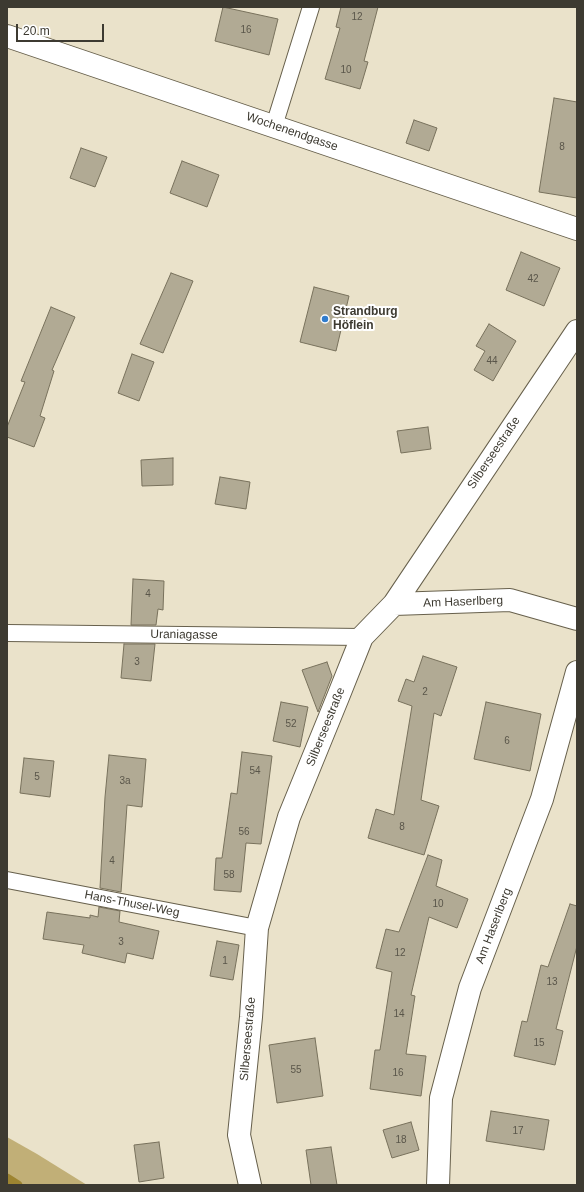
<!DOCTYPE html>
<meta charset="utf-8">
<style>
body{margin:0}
#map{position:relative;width:584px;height:1192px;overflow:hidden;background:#eae2ca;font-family:Helvetica,sans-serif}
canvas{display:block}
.frame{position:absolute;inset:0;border:8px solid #3d3a31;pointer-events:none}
.scale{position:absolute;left:16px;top:24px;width:88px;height:18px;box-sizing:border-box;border:2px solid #3d3a31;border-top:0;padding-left:5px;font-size:12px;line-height:14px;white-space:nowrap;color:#3d3a31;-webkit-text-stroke:3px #fff;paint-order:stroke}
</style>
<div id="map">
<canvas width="584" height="1192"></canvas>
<div class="frame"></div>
<div class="scale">20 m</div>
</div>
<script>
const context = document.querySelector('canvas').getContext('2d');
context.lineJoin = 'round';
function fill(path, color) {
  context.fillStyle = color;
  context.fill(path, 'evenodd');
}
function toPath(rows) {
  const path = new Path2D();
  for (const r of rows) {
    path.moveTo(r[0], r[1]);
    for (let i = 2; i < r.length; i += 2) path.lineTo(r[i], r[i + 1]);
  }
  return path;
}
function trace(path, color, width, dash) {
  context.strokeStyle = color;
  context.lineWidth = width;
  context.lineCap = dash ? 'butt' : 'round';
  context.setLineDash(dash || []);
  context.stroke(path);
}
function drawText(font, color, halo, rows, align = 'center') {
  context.font = font + ' Helvetica,sans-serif';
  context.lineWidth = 4;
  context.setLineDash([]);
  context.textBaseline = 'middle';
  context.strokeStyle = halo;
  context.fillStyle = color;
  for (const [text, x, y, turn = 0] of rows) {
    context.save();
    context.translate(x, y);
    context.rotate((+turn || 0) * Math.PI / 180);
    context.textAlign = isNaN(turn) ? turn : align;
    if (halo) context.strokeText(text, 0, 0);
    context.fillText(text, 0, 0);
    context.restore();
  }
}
const green = toPath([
 [7,1137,37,1154,87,1185,7,1185]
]);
const stream = toPath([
 [7,1178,18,1185]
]);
const building = toPath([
 [223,7,278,19,269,55,215,41,223,7],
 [341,7,378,7,364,61,368,62,360,89,325,79,340,28,336,27,341,7],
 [554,98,577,102,577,198,539,192,554,98],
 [414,120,437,128,429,151,406,143,414,120],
 [81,148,107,157,95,187,70,178,81,148],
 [182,161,219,175,207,207,170,193,182,161],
 [521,252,560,268,544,306,506,290,521,252],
 [171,273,193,281,163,353,140,344,171,273],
 [314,287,349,296,336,351,300,342,314,287],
 [51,307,75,317,52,370,54,371,40,416,45,418,34,447,7,437,7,427,25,382,21,381,51,307],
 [489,324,516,341,493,381,474,370,485,351,476,346,489,324],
 [132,354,154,362,139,401,118,393,132,354],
 [428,427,431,449,401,453,397,431,428,427],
 [173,458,173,485,142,486,141,460,173,458],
 [220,477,250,482,246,509,215,504,220,477],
 [133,579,164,581,163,610,158,609,156,625,131,625,133,579],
 [124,644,155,644,151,681,121,678,124,644],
 [423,656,457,667,441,716,434,713,421,800,439,806,424,855,368,838,376,809,394,815,412,706,398,701,406,679,414,682,423,656],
 [327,662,332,676,318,712,302,670,327,662],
 [281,702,308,707,300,747,273,741,281,702],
 [486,702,541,714,530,771,474,759,486,702],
 [242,752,272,756,261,844,246,843,241,892,214,890,216,858,222,858,231,793,237,794,242,752],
 [109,755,146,759,142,807,127,805,121,892,100,888,105,797,109,755],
 [24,758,54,761,50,797,20,793,24,758],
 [428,855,442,860,436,886,468,899,457,928,429,917,411,995,415,996,406,1054,426,1056,421,1096,370,1089,375,1050,380,1050,392,972,376,968,386,929,399,932,428,855],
 [570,904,577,906,577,946,556,1029,563,1031,555,1065,514,1056,522,1021,527,1022,541,965,548,967,570,904],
 [99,907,120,911,119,922,159,931,153,959,127,953,125,963,82,953,84,945,43,939,47,912,90,918,90,915,98,917,99,907],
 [217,941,239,945,233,980,210,976,217,941],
 [315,1038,323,1096,277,1103,269,1045,315,1038],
 [491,1111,549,1120,544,1150,486,1141,491,1111],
 [411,1122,419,1150,392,1158,383,1130,411,1122],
 [159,1142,164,1178,139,1182,134,1145,159,1142],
 [331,1147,337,1185,311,1185,306,1150,331,1147]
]);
const service = toPath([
 [274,126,311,7],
 [7,633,362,637],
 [7,880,257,928]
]);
const minor = toPath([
 [7,36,577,229],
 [394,604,510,600,577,619],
 [250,1185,239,1135,251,1017,257,928,289,817,338,697,362,637,394,604,577,331],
 [438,1185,441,1098,470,988,542,799,577,672]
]);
const markers = [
 [325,319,4,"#307ccd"]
];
const numberNames = [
 ["12",357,17],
 ["16",246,30],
 ["10",346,70],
 ["8",562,147],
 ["42",533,279],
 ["44",492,361],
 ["4",148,594],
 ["3",137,662],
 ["2",425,692],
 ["52",291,724],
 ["6",507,741],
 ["54",255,771],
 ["5",37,777],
 ["3a",125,781],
 ["8",402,827],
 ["56",244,832],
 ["4",112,861],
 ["58",229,875],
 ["10",438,904],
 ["3",121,942],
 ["12",400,953],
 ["1",225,961],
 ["13",552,982],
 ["14",399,1014],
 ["15",539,1043],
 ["55",296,1070],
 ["16",398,1073],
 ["17",518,1131],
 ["18",401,1140]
];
const streetNames = [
 ["Wochenendgasse",292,132,19],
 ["Silberseestraße",494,453,-56],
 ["Am Haserlberg",463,602,-2],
 ["Uraniagasse",184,635,1],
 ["Silberseestraße",326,727,-68],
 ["Hans-Thusel-Weg",132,904,11],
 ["Am Haserlberg",494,926,-69],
 ["Silberseestraße",248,1039,-85]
];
const poiNames = [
 ["Strandburg",333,312],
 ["Höflein",333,326]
];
fill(green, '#c1af77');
trace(stream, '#9d8431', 9);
fill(building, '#b1aa94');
trace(building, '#78715c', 1);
trace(service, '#67604c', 18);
trace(minor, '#67604c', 24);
trace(service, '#fff', 16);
trace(minor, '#fff', 22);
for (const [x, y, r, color] of markers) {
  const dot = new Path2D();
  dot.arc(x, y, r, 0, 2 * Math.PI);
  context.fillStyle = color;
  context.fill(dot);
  trace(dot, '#fff', 1.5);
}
drawText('10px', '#5a564a', null, numberNames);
drawText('12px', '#3d3a31', '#fff', streetNames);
drawText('bold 12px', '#3d3a31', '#fff', poiNames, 'left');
</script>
